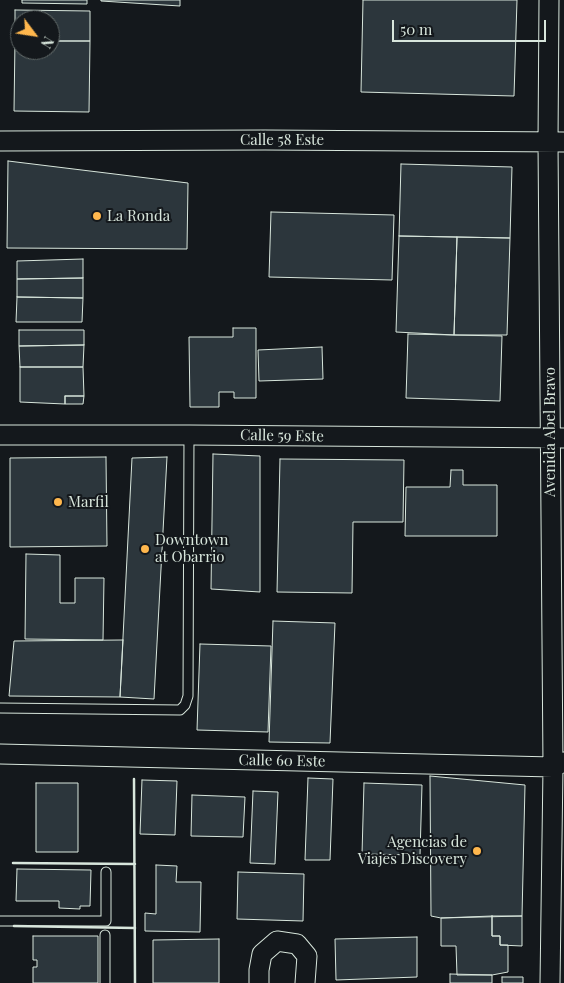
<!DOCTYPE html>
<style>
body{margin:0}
#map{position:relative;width:564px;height:983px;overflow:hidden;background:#14181c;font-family:"Playfair Display",serif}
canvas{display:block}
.north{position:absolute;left:10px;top:10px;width:50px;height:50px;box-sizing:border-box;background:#14181c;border:1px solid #626a69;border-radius:50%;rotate:121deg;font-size:14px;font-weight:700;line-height:20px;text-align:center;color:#d8e6dc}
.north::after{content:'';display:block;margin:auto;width:18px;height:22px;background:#ffb74d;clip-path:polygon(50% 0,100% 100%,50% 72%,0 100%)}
.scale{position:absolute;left:392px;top:20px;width:154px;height:22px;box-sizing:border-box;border:2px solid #d8e6dc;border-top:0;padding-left:6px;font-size:15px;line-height:18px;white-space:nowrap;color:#d8e6dc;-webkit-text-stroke:4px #14181c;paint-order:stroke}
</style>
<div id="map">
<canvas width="564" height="983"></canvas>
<div class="north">N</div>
<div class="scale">50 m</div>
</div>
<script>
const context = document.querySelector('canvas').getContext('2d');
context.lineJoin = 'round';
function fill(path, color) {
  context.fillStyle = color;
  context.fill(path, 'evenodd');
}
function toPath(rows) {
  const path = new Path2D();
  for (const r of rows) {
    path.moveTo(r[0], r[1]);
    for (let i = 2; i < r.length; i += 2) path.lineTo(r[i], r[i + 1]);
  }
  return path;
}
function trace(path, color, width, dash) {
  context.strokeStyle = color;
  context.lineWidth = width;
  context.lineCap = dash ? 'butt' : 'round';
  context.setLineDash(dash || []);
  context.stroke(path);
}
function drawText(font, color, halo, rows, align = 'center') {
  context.font = font + ' "Playfair Display",serif';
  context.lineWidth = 4;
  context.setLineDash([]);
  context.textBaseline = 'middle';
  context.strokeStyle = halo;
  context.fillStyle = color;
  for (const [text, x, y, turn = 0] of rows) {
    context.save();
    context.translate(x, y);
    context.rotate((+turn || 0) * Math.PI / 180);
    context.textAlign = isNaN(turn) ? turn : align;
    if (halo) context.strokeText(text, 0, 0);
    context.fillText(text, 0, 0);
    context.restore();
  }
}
const building = toPath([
 [22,0,87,0,87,4,22,3,22,0],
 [101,0,180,0,180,6,101,1,101,0],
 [363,0,517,0,514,96,361,92,363,0],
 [15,10,90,11,90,41,50,41,50,20,20,20,20,41,15,40,15,10],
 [15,40,20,41,20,50,50,50,50,41,90,41,89,112,14,111,15,40],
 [8,161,188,183,187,249,7,248,8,161],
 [401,164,512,167,510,238,399,236,401,164],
 [271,212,394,215,392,280,269,277,271,212],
 [399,236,457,237,454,335,396,332,399,236],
 [457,237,510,238,507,335,454,335,457,237],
 [83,259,83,278,17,279,17,261,83,259],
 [83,278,83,298,17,297,17,279,83,278],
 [17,297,83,298,82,322,16,322,17,297],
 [233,328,256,328,256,398,234,398,234,392,219,392,219,407,190,407,189,337,233,337,233,328],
 [19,330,84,330,84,345,19,346,19,330],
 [408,334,502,336,500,401,406,398,408,334],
 [84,345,83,367,20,367,19,346,84,345],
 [322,347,323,379,259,381,258,350,322,347],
 [20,367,83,367,84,396,65,396,65,404,20,402,20,367],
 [65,396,84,396,83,404,65,404,65,396],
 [213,454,260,456,260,592,211,589,213,454],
 [106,457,107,546,10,547,10,458,106,457],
 [167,457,154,699,120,697,132,458,167,457],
 [280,459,404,460,403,522,353,522,352,593,277,592,280,459],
 [451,470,463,470,463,485,497,485,497,536,405,536,406,487,450,487,451,470],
 [26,554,60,555,60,603,75,603,75,578,104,578,103,640,25,639,26,554],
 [273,621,335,623,330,743,269,742,273,621],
 [123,640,120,697,9,696,14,641,123,640],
 [200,644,271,646,268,732,197,730,200,644],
 [430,776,525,785,522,916,441,918,431,916,430,776],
 [308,778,333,779,330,860,305,860,308,778],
 [142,780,177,781,175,835,140,834,142,780],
 [36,783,78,783,78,852,36,852,36,783],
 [364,783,422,785,420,855,362,854,364,783],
 [253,791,278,792,275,864,250,863,253,791],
 [192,795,245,797,243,837,191,836,192,795],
 [156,865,177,866,176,882,201,882,200,932,145,931,145,913,156,914,156,865],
 [17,869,91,870,90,906,80,906,80,909,59,908,59,901,16,901,17,869],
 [238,872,304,874,303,921,237,919,238,872],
 [492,916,522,916,522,946,500,945,500,936,492,936,492,916],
 [492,916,492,936,500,936,500,945,508,945,508,972,492,975,457,975,456,946,441,946,441,918,492,916],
 [33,936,98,936,98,983,33,983,33,967,37,967,37,960,33,960,33,936],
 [417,937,417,977,336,980,335,939,417,937],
 [219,939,219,983,153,983,153,940,219,939],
 [450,974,492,975,492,983,450,983,450,974],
 [502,977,523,977,523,983,502,983,502,977]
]);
const service = toPath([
 [0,708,180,710,185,705,188,696,189,435],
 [0,921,106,921,106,872],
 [105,935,105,983]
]);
const minor = toPath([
 [549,0,548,143,553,767,550,983],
 [0,141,265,140,564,142],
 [0,435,189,435,564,438],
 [0,754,553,767,564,762],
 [259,983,259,970,262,954,277,941,297,944,307,956,305,983]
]);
const wall = toPath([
 [134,779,135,983],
 [13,863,135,864],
 [14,926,135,928]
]);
const markers = [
 [97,216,5,"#ffb74d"],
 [58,502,5,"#ffb74d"],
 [145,549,5,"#ffb74d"],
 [477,851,5,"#ffb74d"]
];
const streetNames = [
 ["Calle 58 Este",282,140],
 ["Avenida Abel Bravo",550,432,-90],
 ["Calle 59 Este",282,436,1],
 ["Calle 60 Este",282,761,1]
];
const poiNames = [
 ["La Ronda",107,216],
 ["Marfil",68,502],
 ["Downtown",155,540],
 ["at Obarrio",155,557],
 ["Agencias de",467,842,"right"],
 ["Viajes Discovery",467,859,"right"]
];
fill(building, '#2c363c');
trace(building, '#d8e6dc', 1);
trace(service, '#d8e6dc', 11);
trace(minor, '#d8e6dc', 21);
trace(service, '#14181c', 9);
trace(minor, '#14181c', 19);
trace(wall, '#d8e6dc', 2.5);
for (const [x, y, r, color] of markers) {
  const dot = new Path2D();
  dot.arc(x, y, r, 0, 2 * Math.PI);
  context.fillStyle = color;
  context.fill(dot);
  trace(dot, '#14181c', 2);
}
drawText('15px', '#d8e6dc', '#14181c', streetNames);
drawText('15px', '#d8e6dc', '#14181c', poiNames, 'left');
</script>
